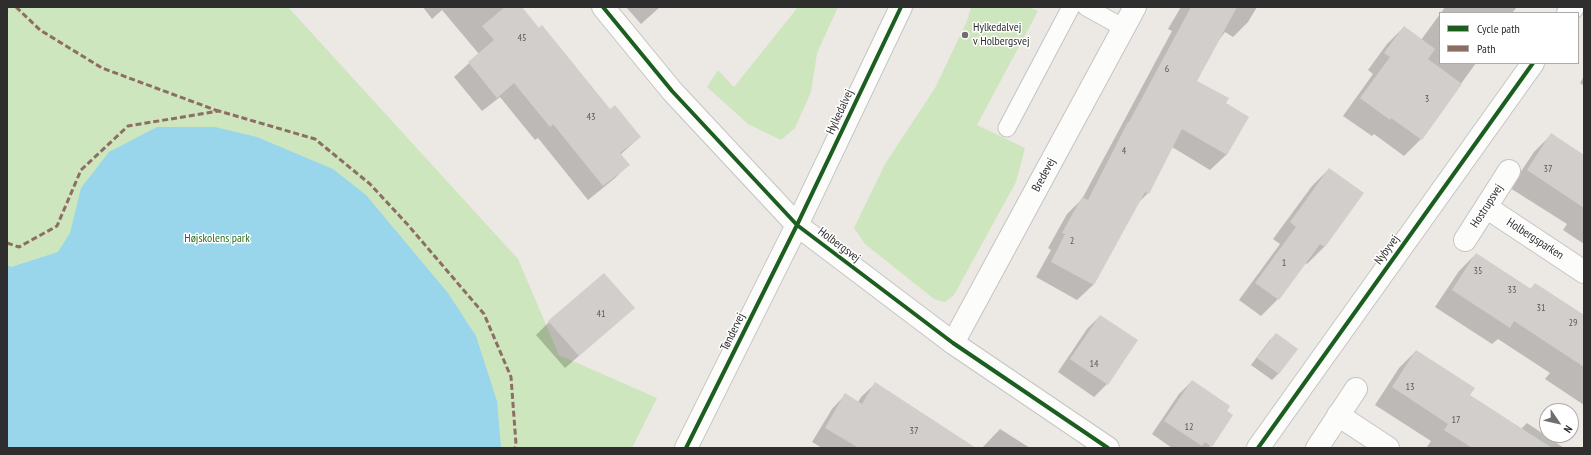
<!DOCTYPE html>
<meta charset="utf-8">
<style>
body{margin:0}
#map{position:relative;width:1591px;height:455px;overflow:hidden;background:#ece8e4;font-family:"PT Sans Narrow",sans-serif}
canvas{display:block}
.frame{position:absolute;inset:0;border:8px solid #2e2e2e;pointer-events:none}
.legend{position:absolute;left:1439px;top:12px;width:140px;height:52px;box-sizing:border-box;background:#fff;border:1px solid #ababab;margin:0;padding:5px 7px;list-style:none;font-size:12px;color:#2e2e2e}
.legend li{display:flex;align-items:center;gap:8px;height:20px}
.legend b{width:20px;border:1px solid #ababab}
.north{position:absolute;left:1539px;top:403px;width:40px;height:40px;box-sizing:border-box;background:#fff;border:1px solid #ababab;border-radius:50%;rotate:124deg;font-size:11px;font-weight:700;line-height:16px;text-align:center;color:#2e2e2e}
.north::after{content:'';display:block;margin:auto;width:14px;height:18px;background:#706f6e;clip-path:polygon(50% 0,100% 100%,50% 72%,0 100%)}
</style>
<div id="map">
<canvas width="1591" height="455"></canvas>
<div class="frame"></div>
<ul class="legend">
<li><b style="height:5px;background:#1b5e20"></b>Cycle path</li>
<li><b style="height:5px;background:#8d6e63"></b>Path</li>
</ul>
<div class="north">N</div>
</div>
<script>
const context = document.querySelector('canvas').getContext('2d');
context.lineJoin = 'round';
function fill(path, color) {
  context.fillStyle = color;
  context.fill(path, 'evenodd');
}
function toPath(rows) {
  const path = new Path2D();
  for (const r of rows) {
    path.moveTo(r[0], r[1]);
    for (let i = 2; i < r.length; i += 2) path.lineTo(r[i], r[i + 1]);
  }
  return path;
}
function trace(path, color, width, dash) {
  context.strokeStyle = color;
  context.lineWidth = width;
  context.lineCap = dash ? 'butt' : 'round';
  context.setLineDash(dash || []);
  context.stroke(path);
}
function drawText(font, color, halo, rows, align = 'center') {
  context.font = font + ' "PT Sans Narrow",sans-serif';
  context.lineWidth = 3;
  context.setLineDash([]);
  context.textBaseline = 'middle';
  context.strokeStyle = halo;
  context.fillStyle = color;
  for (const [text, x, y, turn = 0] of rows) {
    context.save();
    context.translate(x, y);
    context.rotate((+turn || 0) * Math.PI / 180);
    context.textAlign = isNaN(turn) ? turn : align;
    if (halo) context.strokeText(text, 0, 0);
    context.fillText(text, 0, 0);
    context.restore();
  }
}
const green = toPath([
 [7,7,288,7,518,259,559,355,657,398,632,448,7,448],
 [798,7,838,7,817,53,811,92,795,128,781,140,748,124,707,87,718,70,734,87],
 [971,7,1029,7,1038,11,977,125,1025,148,1016,182,954,295,945,302,934,299,865,244,854,228,885,164,935,88,967,21]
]);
const water = toPath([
 [157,127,215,127,257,137,333,169,366,195,448,293,476,336,497,401,501,448,7,448,7,265,11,267,58,252,70,233,81,188,109,152]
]);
const shadow = toPath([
 [423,7,520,7,609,111,640,137,620,155,628,165,614,179,588,200,538,138,535,140,500,97,482,111,454,77,479,54,442,10,432,19],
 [626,7,660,7,641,24],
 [1181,7,1257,7,1248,22,1233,37,1225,32,1219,40,1196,82,1225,104,1248,117,1226,155,1210,170,1172,147,1148,193,1138,203,1093,285,1077,300,1036,277,1051,250,1048,248,1067,214,1082,199,1172,31,1168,29],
 [1445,7,1517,7,1512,13,1441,13],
 [1440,14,1440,63,1476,63,1421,139,1404,156,1374,134,1372,136,1343,116,1373,74,1368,70,1387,44,1404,27,1421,40],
 [1584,76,1584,86,1580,83],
 [1551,135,1584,156,1584,244,1563,230,1567,224,1510,188,1534,152],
 [1329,169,1363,193,1324,247,1307,264,1305,262,1278,299,1261,316,1239,300,1280,244,1273,239,1312,186],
 [1476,254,1530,289,1535,284,1584,316,1584,405,1545,379,1550,373,1498,339,1492,344,1435,307,1459,271],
 [1100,316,1107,384,1094,397,1058,372,1087,329],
 [620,320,565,368,536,335,549,322],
 [1276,334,1279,373,1272,380,1251,365,1269,341],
 [1416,351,1469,395,1521,429,1527,423,1564,448,1427,447,1431,441,1375,405,1399,368],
 [1192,381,1231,415,1209,448,1172,448,1152,434,1179,394],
 [875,384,974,448,822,448,812,442,832,409,845,395,858,402,861,397],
 [1000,429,1030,448,982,448]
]);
const building = toPath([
 [505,7,522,7,539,28,542,25,610,109,615,105,641,137,620,153,630,165,603,186,553,124,550,127,514,83,497,98,468,62,494,40,482,26],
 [1191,7,1237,7,1197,81,1229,98,1226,103,1249,117,1227,155,1182,129,1149,194,1145,192,1094,285,1051,262,1065,234,1062,233,1082,197,1088,200,1128,122,1129,122],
 [1404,26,1435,49,1428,59,1462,84,1422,140,1391,118,1390,120,1360,98,1390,57,1384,53],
 [1551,133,1584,155,1584,208,1527,170],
 [1329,168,1364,193,1325,247,1320,244,1279,300,1255,283,1296,227,1290,222],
 [1476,253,1531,289,1535,283,1584,315,1584,367,1514,321,1510,328,1452,290],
 [604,273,635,308,579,356,548,321],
 [1100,315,1138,340,1108,385,1070,359],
 [1276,333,1298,349,1279,374,1257,358],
 [1416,350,1475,388,1470,395,1552,448,1472,448,1444,430,1448,424,1392,387],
 [1192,380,1230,406,1227,411,1233,415,1212,447,1205,442,1202,446,1164,421],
 [875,382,976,448,859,448,825,428,845,393,862,404]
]);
const service = toPath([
 [1086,7,1124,28],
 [1007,128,1071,7]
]);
const minor = toPath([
 [603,7,672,91,797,225,953,343,1108,448],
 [1568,13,1573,7],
 [1486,207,1584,272],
 [1465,240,1509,171],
 [953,343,1135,7],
 [1338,415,1388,448],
 [1258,448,1533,63],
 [1317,448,1356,389]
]);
const tertiary = toPath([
 [686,448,797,225,901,7]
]);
const quiet = toPath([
 [16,7,40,30,102,68,218,111],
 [7,243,19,247,57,226,81,170,128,126,219,111,315,139,370,184,408,225,484,314,511,377,516,444,515,448]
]);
const cycleway = toPath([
 [603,7,672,91,797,225,953,343,1108,448],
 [686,448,797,225,901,7],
 [1258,448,1533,63]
]);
const markers = [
 [965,35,4,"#706f6e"]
];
const numberNames = [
 ["45",522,38],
 ["6",1167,69],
 ["3",1427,99],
 ["43",591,117],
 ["4",1124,151],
 ["37",1548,169],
 ["2",1072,241],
 ["1",1284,263],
 ["35",1478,271],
 ["33",1512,290],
 ["31",1541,308],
 ["41",601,314],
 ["29",1573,323],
 ["14",1094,364],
 ["13",1410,387],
 ["17",1456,420],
 ["12",1189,427],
 ["37",914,431]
];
const poiNames = [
 ["Hylkedalvej",973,28],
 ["v Holbergsvej",973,42]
];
const streetNames = [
 ["Hylkedalvej",840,112,-65],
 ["Bredevej",1044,175,-62],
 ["Hostrupsvej",1487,206,-57],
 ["Holbergsparken",1535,239,33],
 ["Holbergsvej",839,245,37],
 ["Nybyvej",1387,250,-54],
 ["Tøndervej",733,332,-64]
];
const parkNames = [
 ["Højskolens park",217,239]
];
fill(green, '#cee6be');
fill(water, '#99d6ec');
fill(shadow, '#0003');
fill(building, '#d1cecb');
trace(service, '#c5c4c5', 19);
trace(minor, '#c5c4c5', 24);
trace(tertiary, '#c5c4c5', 24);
trace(service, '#fcfcfb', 17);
trace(minor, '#fcfcfb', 22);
trace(tertiary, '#fcfcfb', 22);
trace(quiet, '#8d6e63', 3, [6, 3]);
trace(cycleway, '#1b5e20', 4);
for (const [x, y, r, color] of markers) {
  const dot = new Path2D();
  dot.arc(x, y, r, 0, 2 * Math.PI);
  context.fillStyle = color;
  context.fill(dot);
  trace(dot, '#fff', 1.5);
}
drawText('10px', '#585857', null, numberNames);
drawText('12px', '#2e2e2e', '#fff', poiNames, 'left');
drawText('12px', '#2e2e2e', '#fff', streetNames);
drawText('12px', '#2c6e1b', '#fff', parkNames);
</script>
